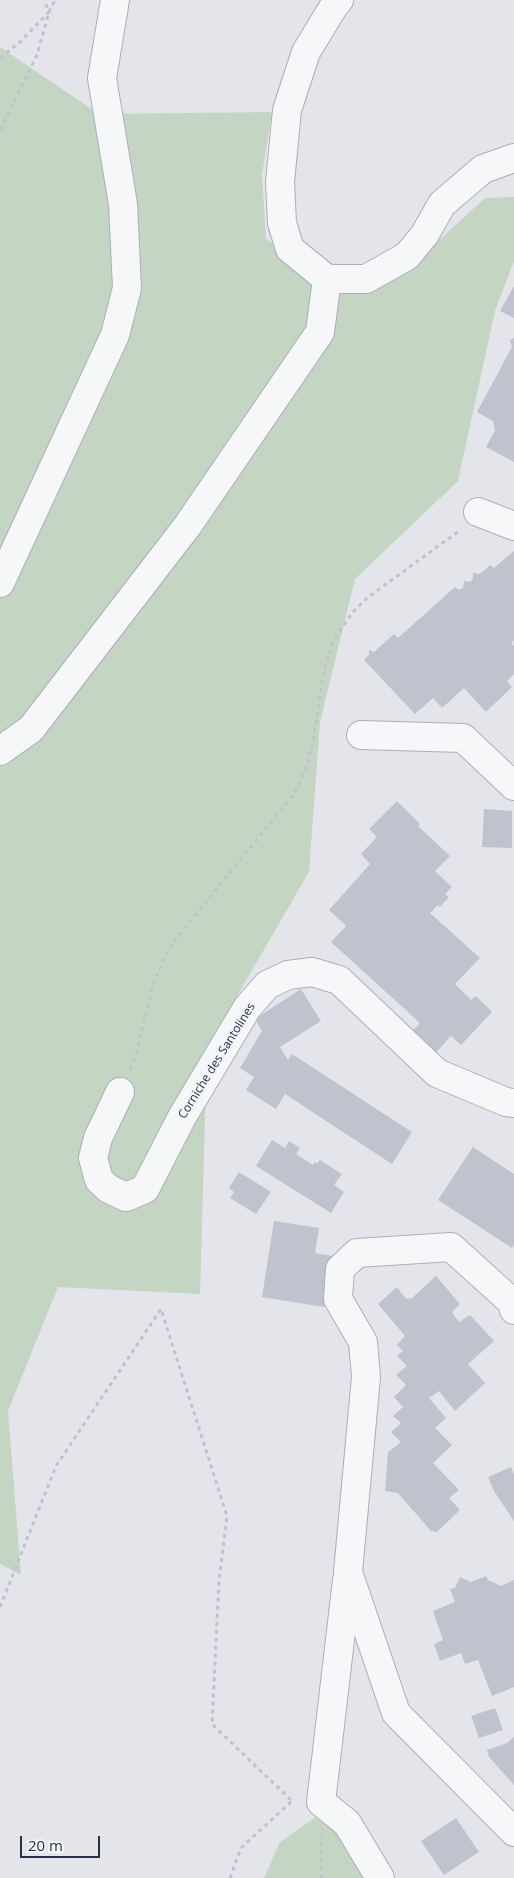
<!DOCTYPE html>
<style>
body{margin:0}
#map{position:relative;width:514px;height:1878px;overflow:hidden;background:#e3e5eb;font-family:"Open Sans",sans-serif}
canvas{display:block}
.scale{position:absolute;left:20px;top:1836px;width:80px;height:22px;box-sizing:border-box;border:2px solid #2a2e44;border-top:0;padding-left:6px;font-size:15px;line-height:18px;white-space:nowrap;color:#2a2e44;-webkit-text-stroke:4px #f3f4f9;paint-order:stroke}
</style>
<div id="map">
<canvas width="514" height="1878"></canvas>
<div class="scale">20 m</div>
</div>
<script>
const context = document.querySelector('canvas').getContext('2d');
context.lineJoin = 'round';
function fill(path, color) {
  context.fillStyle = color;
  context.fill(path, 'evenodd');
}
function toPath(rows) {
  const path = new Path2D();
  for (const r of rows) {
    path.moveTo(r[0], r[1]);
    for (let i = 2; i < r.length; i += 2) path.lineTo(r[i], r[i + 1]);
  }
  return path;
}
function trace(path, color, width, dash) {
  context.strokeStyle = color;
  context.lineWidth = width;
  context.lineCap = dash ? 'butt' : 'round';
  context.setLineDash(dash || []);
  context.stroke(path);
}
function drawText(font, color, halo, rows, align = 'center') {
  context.font = font + ' "Open Sans",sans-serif';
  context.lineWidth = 4.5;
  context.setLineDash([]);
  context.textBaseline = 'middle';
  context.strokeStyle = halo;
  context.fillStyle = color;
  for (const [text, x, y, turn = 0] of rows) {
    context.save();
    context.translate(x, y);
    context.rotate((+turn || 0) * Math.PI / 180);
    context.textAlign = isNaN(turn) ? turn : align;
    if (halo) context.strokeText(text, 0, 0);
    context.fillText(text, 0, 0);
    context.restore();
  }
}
const green = toPath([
 [0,47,99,114,272,112,262,175,266,239,327,279,413,264,485,198,514,197,514,261,495,311,458,481,355,579,320,722,309,872,207,1048,200,1294,58,1287,8,1411,21,1575,0,1564],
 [316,1817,348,1836,378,1878,264,1878,280,1842]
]);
const building = toPath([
 [514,286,514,318,500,311],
 [514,338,514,462,486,447,495,430,493,421,477,412,512,347,510,340],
 [514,551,514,640,511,643,514,646,514,674,507,681,512,687,486,712,464,688,442,708,433,698,415,714,364,660,369,655,369,650,374,652,394,634,398,638,455,587,459,590,463,588,464,581,470,582,473,578,473,573,480,574,490,565,494,568],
 [397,801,420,824,418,826,450,856,435,871,452,887,445,894,449,897,440,907,438,905,430,913,480,958,455,984,471,1000,476,996,492,1012,461,1045,451,1036,430,1059,407,1037,420,1023,331,942,346,926,329,910,370,864,361,854,377,837,369,829],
 [484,809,512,811,512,848,482,847],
 [301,989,321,1021,280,1047,288,1060,292,1054,412,1132,392,1164,285,1094,276,1109,246,1090,254,1077,240,1068,262,1031,255,1019],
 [272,1140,285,1148,289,1141,300,1148,296,1154,313,1165,315,1162,317,1164,320,1160,342,1174,334,1185,344,1192,331,1213,256,1166],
 [473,1147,514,1174,514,1244,512,1248,438,1200],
 [239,1172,271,1192,256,1214,230,1198,234,1192,229,1188],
 [274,1221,319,1228,315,1253,332,1256,324,1307,262,1297],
 [436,1276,460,1304,452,1312,459,1322,470,1315,494,1341,468,1364,485,1383,455,1411,439,1391,429,1398,446,1418,435,1428,452,1445,433,1463,459,1490,449,1498,460,1510,437,1532,431,1531,398,1493,385,1491,388,1452,401,1442,391,1432,401,1423,393,1416,403,1407,394,1397,406,1385,396,1375,407,1366,397,1356,403,1351,397,1345,405,1336,378,1304,397,1287,406,1299,412,1298],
 [511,1467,514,1475,514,1521,494,1491,488,1477],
 [486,1576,488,1580,501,1586,514,1580,514,1687,492,1696,478,1660,465,1664,461,1653,440,1661,434,1644,443,1640,433,1611,455,1602,450,1589,455,1588,460,1577,471,1582],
 [495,1708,503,1730,479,1738,471,1716],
 [514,1737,514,1785,489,1757,487,1750,507,1743],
 [456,1818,479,1852,444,1875,421,1841]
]);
const path = toPath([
 [0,58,20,42,49,12,44,0],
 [0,130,37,55,49,12,55,0],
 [130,1069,136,1055,153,985,166,954,178,936,295,793,307,765,314,736,324,670,333,641,352,613,367,598,459,531],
 [0,1607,56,1466,161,1309,227,1516,219,1581,212,1724,292,1801],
 [230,1878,241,1848,292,1801],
 [321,1878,321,1836]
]);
const minor = toPath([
 [339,0,334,6,306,52,287,110,280,182,282,223,290,249,327,279,366,279,407,256,425,234,442,204,483,169,514,158],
 [478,512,514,526],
 [0,583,115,335,127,288,123,204,102,78,115,0],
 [361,735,463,738,514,786],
 [0,751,31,729,188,525,320,332,327,279],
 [120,1092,98,1138,93,1158,99,1180,109,1189,126,1197,145,1189,182,1117,247,1008,267,985,288,975,312,972,339,980,437,1073,506,1102,514,1103],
 [514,1310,513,1303,451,1247,357,1253,340,1269,338,1299,363,1342,366,1377,348,1572,396,1713,514,1832],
 [347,1580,321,1802,347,1823,380,1878]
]);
const streetNames = [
 ["Corniche des Santolines",217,1061,-58]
];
fill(green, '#c5d5c4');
fill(building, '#c0c3ce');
trace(minor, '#acaeb9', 30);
trace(path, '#c1c3ca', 3, [4, 4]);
trace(minor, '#f6f7f9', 28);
drawText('12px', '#2a2e44', '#f3f4f9', streetNames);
</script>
